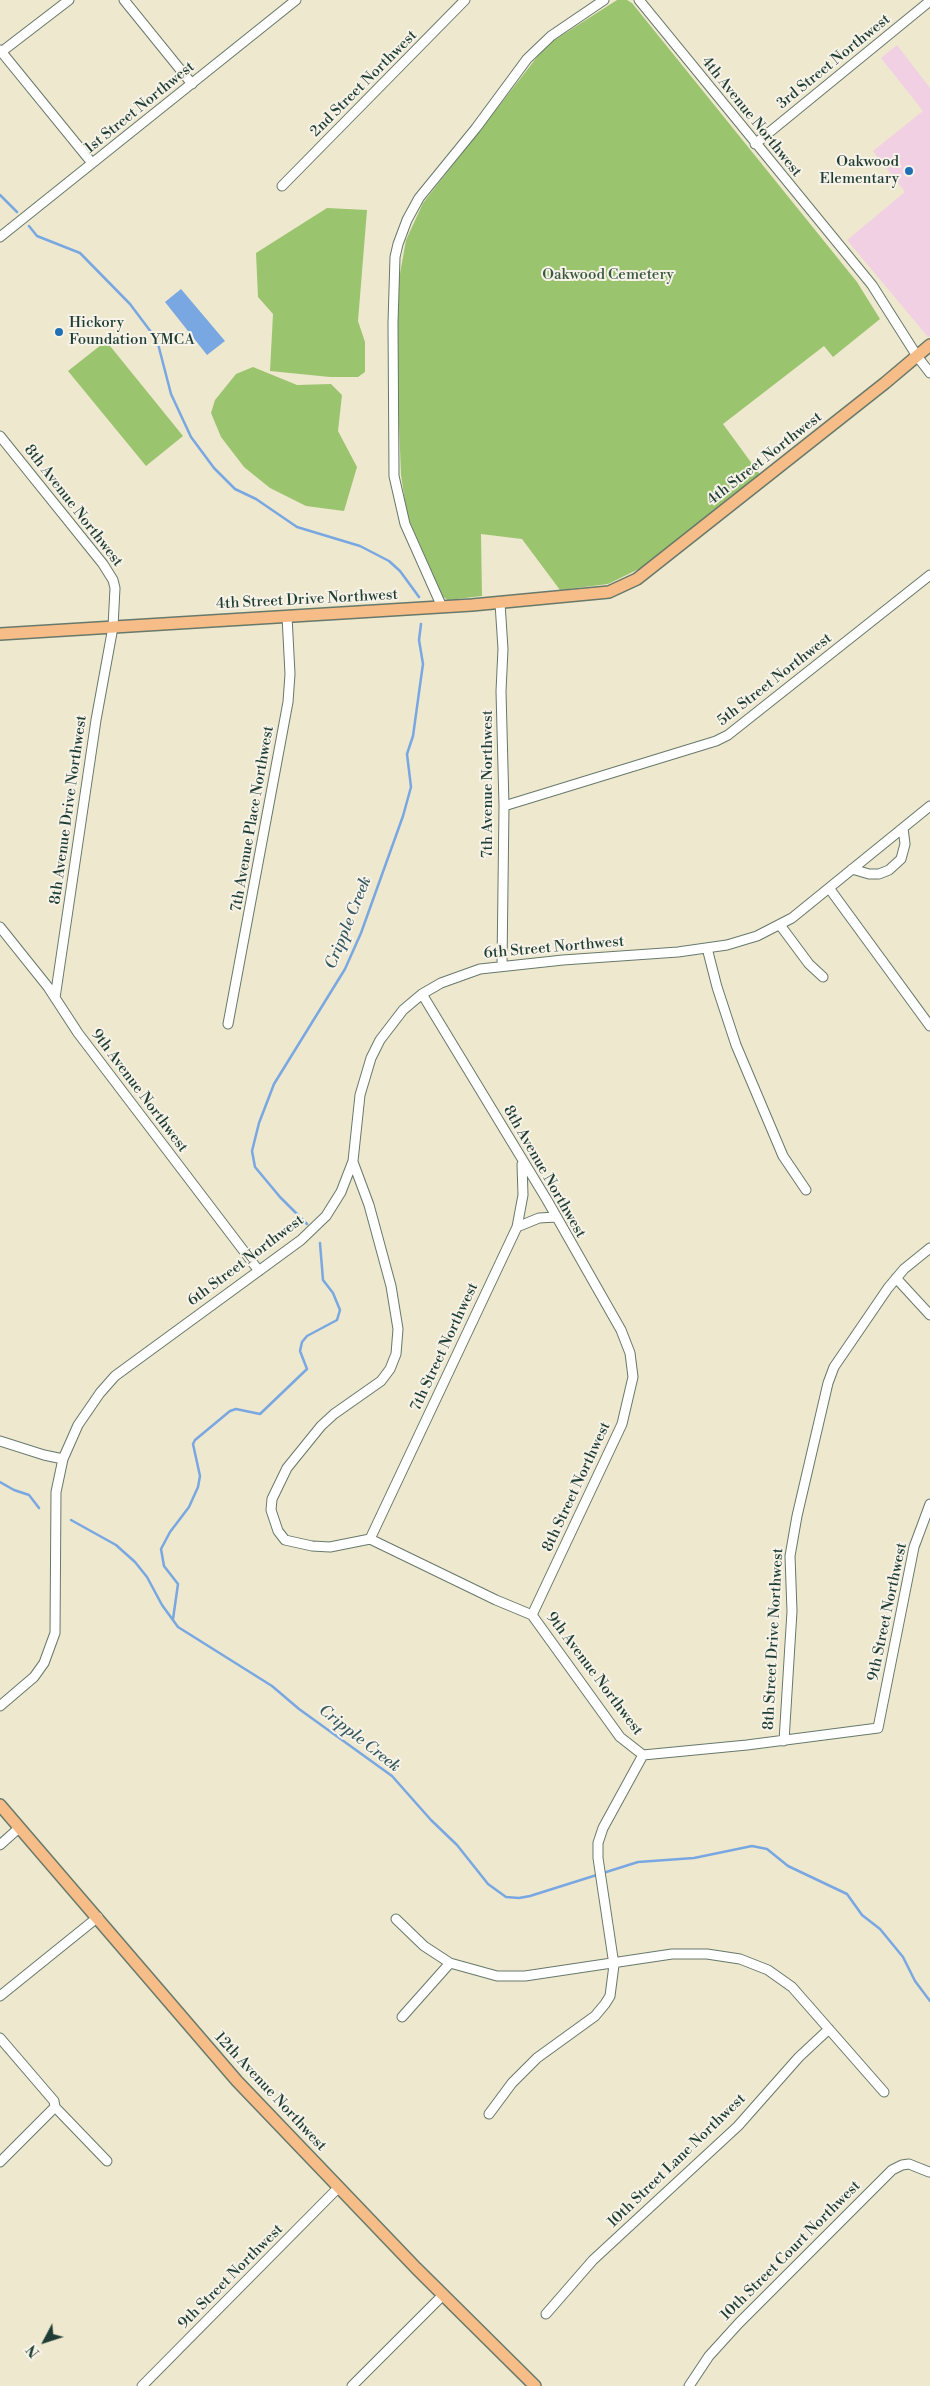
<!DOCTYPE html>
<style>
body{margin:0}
#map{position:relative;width:930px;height:2386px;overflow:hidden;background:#eee8cf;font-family:"Libre Bodoni",serif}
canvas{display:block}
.north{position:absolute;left:20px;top:2316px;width:50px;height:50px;-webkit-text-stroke:4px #f7f3e8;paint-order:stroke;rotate:230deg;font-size:14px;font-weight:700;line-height:20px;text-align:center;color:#1f3d34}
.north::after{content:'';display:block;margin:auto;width:18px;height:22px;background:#1f3d34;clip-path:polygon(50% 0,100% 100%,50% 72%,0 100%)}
</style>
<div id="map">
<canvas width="930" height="2386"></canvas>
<div class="north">N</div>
</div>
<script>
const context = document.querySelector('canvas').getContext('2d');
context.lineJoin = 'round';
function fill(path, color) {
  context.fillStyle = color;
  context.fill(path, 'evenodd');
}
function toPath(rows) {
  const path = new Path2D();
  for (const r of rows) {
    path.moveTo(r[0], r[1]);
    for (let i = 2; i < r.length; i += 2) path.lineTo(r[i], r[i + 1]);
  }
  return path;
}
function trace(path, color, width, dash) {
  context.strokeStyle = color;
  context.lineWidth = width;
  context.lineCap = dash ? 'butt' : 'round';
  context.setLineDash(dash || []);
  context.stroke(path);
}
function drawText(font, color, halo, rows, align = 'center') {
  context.font = font + ' "Libre Bodoni",serif';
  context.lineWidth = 4;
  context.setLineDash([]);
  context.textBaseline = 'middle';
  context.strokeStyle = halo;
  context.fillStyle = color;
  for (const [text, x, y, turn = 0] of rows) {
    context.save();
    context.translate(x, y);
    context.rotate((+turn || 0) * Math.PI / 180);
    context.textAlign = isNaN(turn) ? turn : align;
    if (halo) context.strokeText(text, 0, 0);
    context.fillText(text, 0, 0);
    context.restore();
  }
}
const built = toPath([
 [897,45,930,88,930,336,928,337,847,240,905,192,873,151,923,111,881,58]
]);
const green = toPath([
 [617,0,627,0,632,3,857,282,880,319,833,357,824,346,723,424,761,476,731,496,649,564,608,584,560,590,522,539,481,534,482,596,448,600,443,597,407,515,401,475,398,398,398,285,406,240,423,203,541,52,553,41],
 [327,208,367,210,358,321,365,342,365,372,358,377,330,377,270,371,273,314,258,297,256,253],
 [106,341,183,436,146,466,68,371],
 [253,367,297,385,331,384,342,395,338,431,357,467,344,511,306,506,270,488,244,467,221,437,211,413,215,400,236,374]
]);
const water = toPath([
 [181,289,225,341,207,355,165,302]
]);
const stream = toPath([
 [0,195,17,212],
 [29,226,37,236,80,253,130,304,157,340,171,394,191,437,214,468,235,489,256,499,297,527,360,546,389,561,400,571,419,597],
 [307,1224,280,1197,255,1167,252,1151,259,1123,274,1084,345,969,361,933,403,816,411,787,407,754,413,736,421,678,423,664,419,640,421,624],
 [0,1482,14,1490,29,1495,39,1508],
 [71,1520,116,1545,135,1562,147,1577,162,1605,178,1627,272,1686,299,1709,392,1776,431,1820,457,1845,488,1884,506,1897,519,1898,530,1896,638,1862,694,1858,752,1846,767,1849,788,1866,847,1894,862,1915,880,1929,903,1957,915,1981,930,2001],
 [173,1619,178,1584,164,1566,161,1549,170,1532,189,1507,198,1487,200,1476,193,1444,195,1440,230,1411,236,1409,260,1414,307,1369,300,1351,302,1342,307,1336,337,1320,340,1310,333,1293,323,1280,320,1243]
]);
const minor = toPath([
 [124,0,192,84],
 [639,0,872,285,917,356,930,373],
 [0,50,92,163],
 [0,53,69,0],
 [755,144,930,1],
 [282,186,465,0],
 [0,237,296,0],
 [0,436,103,564,113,580,115,588,113,627,96,720,55,998],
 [500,603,503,649,501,691,504,806,502,965],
 [442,607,405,524,394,476,393,323,395,257,398,244,407,220,419,198,476,128,527,59,551,36,604,0],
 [504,806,716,741,728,735,930,575],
 [852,869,869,874,879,874,889,870,901,859,905,844,903,828],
 [829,888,930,1026],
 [780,925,809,964,823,977],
 [0,927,48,987,78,1033,259,1271],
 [707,948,717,987,736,1045,783,1156,806,1190],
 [422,994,547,1200,621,1330,630,1353,633,1377,622,1424,532,1615],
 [228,1024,288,702,290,674,287,616],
 [353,1162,369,1205,391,1286,398,1329,396,1354,390,1369,381,1381,334,1414,321,1426,287,1468,272,1499,271,1510,278,1531,285,1540,312,1546,330,1547,370,1539,496,1600,532,1615,620,1737,643,1755,747,1745,878,1728,914,1547,930,1504],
 [517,1227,539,1218,556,1217],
 [896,1278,930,1315],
 [0,1441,44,1455,63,1459],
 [370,1539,517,1227,523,1195,522,1164],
 [0,1706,34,1677,44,1663,55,1633,56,1492,63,1459,78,1425,100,1393,115,1376,301,1240,326,1216,341,1192,353,1161,360,1095,371,1058,380,1040,403,1010,422,994,441,983,480,969,563,960,678,952,727,945,757,936,792,918,930,806],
 [784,1741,792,1611,790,1556,797,1516,828,1383,834,1367,888,1288,904,1269,930,1248],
 [0,1845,19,1828],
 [396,1919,424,1946,450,1963,497,1976,525,1976,672,1954,707,1954,740,1959,768,1970,792,1987,884,2092],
 [0,1996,98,1917],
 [402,2017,450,1963],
 [0,2038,54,2101,55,2107,107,2161],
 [489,2114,512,2083,537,2058,595,2016,605,2004,610,1996,614,1965,598,1858,598,1843,603,1828,643,1755],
 [0,2162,55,2107],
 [546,2314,593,2260,738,2126,799,2057,829,2029],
 [142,2386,339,2187],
 [352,2386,443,2295],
 [689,2386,709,2356,739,2323,892,2170,902,2165,909,2164,929,2172]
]);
const major = toPath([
 [0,634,472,605,609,592,637,579,885,383,930,345],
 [0,1805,237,2081,416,2268,535,2386]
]);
const markers = [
 [909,171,5,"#1f6fb2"],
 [59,332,5,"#1f6fb2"]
];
const streetNames = [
 ["3rd Street Northwest",834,62,-39],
 ["2nd Street Northwest",364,84,-45],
 ["1st Street Northwest",140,108,-39],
 ["4th Avenue Northwest",751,117,51],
 ["4th Street Northwest",765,459,-38],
 ["8th Avenue Northwest",73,506,52],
 ["4th Street Drive Northwest",307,600,-3],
 ["5th Street Northwest",775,680,-38],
 ["7th Avenue Northwest",488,784,-90],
 ["8th Avenue Drive Northwest",69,810,-82],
 ["7th Avenue Place Northwest",253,819,-80],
 ["6th Street Northwest",554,948,-5],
 ["9th Avenue Northwest",139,1091,53],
 ["8th Avenue Northwest",544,1172,60],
 ["6th Street Northwest",246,1261,-37],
 ["7th Street Northwest",445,1347,-65],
 ["8th Street Northwest",577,1487,-65],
 ["9th Street Northwest",888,1612,-78],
 ["8th Street Drive Northwest",774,1639,-87],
 ["9th Avenue Northwest",594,1674,53],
 ["12th Avenue Northwest",270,2092,47],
 ["10th Street Lane Northwest",677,2161,-44],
 ["10th Street Court Northwest",791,2251,-45],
 ["9th Street Northwest",231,2277,-45]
];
const poiNames = [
 ["Oakwood",899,162],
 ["Elementary",899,179],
 ["Hickory",69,323,"left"],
 ["Foundation YMCA",69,340,"left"]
];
const parkNames = [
 ["Oakwood Cemetery",608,275]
];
const waterNames = [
 ["Cripple Creek",349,923,-68],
 ["Cripple Creek",359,1739,38]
];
fill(built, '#f1d0e3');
fill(green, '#9bc46f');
fill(water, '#79a7e2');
trace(stream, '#79a7e2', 2.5);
trace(minor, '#67796a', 11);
trace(major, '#67796a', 14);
trace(minor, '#fff', 9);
trace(major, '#f7bd88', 11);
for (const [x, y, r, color] of markers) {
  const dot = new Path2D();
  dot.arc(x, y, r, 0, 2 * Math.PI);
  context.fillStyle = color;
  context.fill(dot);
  trace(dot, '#f7f3e8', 2);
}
drawText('15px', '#1f3d34', '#f7f3e8', streetNames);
drawText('15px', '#1f3d34', '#f7f3e8', poiNames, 'right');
drawText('15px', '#385840', '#f7f3e8', parkNames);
drawText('italic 16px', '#365860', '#f7f3e8', waterNames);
</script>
